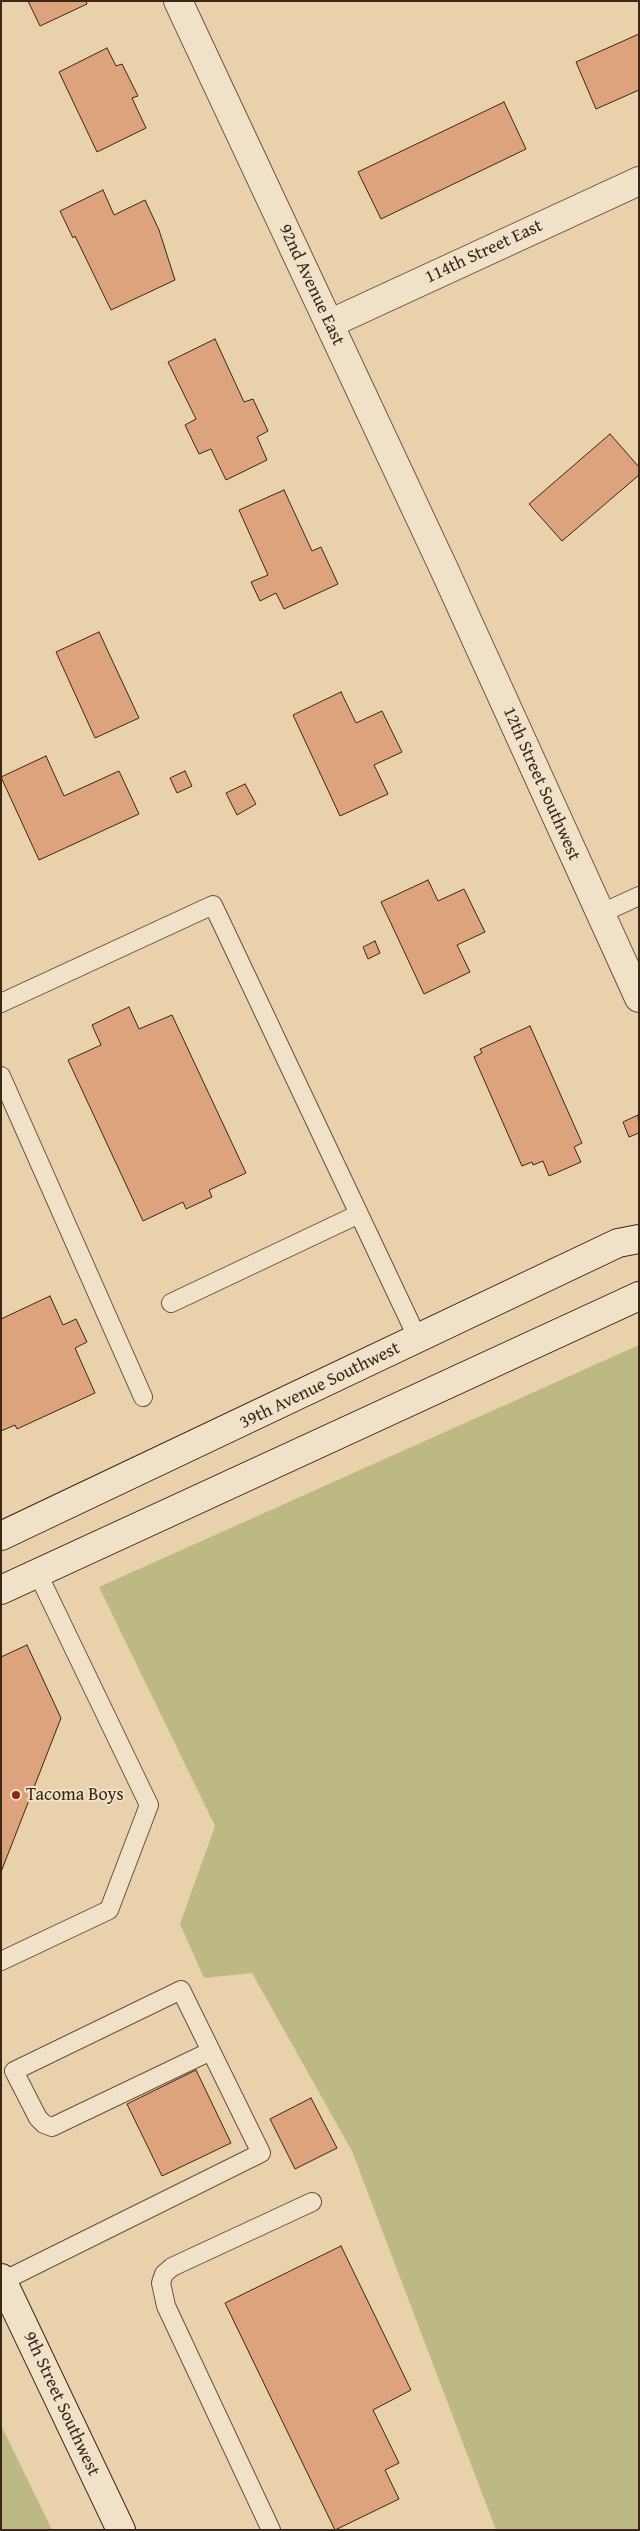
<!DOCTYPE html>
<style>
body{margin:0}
#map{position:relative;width:640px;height:2531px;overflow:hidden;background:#e9d1ab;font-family:"Gentium Book Plus",serif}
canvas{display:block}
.frame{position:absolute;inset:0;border:2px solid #3c2617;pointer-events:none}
</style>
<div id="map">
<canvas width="640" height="2531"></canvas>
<div class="frame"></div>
</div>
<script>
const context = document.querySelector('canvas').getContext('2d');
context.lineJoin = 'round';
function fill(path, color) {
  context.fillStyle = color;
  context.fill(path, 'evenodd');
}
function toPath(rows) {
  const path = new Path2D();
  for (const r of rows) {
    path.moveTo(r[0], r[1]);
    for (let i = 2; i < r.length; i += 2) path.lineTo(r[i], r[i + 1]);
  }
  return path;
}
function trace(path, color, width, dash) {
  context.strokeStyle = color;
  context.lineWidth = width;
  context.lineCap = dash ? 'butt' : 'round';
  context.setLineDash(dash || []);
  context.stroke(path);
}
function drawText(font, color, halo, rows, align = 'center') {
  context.font = font + ' "Gentium Book Plus",serif';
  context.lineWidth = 4;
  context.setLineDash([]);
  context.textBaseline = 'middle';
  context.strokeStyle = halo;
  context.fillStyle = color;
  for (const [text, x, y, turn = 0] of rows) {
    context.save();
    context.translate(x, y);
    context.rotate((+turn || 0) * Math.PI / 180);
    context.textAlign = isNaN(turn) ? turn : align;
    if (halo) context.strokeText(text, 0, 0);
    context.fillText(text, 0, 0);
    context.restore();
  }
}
const green = toPath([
 [639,1345,639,2530,496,2530,352,2151,252,1973,204,1978,180,1924,215,1826,99,1587],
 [1,2425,52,2530,1,2530]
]);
const building = toPath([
 [28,1,86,1,87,4,40,26,28,1],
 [639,34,639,90,596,109,576,62,639,34],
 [107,48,116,66,122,64,138,96,132,98,146,128,97,152,59,72,107,48],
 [504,102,526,149,381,219,358,172,504,102],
 [103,190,114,215,145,200,159,230,175,280,111,310,75,236,73,238,60,211,103,190],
 [215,339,244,402,253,399,268,431,257,437,267,460,226,480,211,449,199,454,185,425,196,419,168,362,215,339],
 [610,434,639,467,639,475,562,541,529,504,610,434],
 [284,490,312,551,321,547,338,584,284,609,276,593,260,601,251,582,268,575,239,510,284,490],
 [99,632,139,718,95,738,56,652,99,632],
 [341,692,356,723,382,711,402,752,374,765,388,794,340,816,293,715,341,692],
 [46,756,64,796,119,771,139,814,39,860,1,777,46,756],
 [185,771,192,786,177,793,170,778,185,771],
 [245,784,256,804,237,815,226,793,245,784],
 [428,880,438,901,464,889,485,932,457,945,470,972,424,994,381,902,428,880],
 [375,941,380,953,368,959,363,947,375,941],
 [129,1007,139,1029,172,1015,246,1173,209,1190,212,1197,186,1209,183,1202,143,1221,68,1060,101,1045,92,1025,129,1007],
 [530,1026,582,1143,574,1147,581,1162,549,1176,543,1161,533,1165,532,1162,522,1166,474,1057,482,1053,480,1049,530,1026],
 [638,1115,639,1133,629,1137,623,1122,638,1115],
 [50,1296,63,1325,76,1319,87,1342,75,1348,95,1393,17,1429,15,1425,1,1431,1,1319,50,1296],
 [27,1645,61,1718,1,1872,1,1657,27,1645],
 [196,2070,231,2143,162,2176,127,2104,196,2070],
 [311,2098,337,2148,295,2169,270,2119,311,2098],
 [341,2246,411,2390,373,2410,399,2463,385,2470,399,2499,335,2530,225,2303,341,2246]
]);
const lane = toPath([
 [600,914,639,896],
 [1,1003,213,905,418,1339],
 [1,1076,143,1397],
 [171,1303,359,1214],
 [1,1961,109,1910,149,1805,38,1574],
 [3,2281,261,2153,181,1990,14,2071,38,2118,44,2124,52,2127,211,2051],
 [271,2530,166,2306,161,2283,164,2274,172,2267,312,2202]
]);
const street = toPath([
 [178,1,444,569,639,998],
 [329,324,639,181]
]);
const secondary = toPath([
 [1,1536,618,1243,639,1239],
 [1,1590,639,1296],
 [1,2278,121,2530]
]);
const markers = [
 [16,1795,5,"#8f2418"]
];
const streetNames = [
 ["114th Street East",484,252,-25],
 ["92nd Avenue East",311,285,65],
 ["12th Street Southwest",541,784,66],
 ["39th Avenue Southwest",320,1386,-26],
 ["9th Street Southwest",61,2404,65]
];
const poiNames = [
 ["Tacoma Boys",26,1795]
];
fill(green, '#bdb984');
fill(building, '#dca37c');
trace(building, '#3c2617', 1);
trace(lane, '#67513c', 20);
trace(street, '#67513c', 30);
trace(secondary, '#3c2617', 30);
trace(lane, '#f1e1c8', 18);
trace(street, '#f1e1c8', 28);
trace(secondary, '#f1e1c8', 28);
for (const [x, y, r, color] of markers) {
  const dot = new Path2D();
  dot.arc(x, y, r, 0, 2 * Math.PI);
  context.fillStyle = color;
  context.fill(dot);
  trace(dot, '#f1e1c8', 2);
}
drawText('18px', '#3c2617', '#f1e1c8', streetNames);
drawText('18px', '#3c2617', '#f1e1c8', poiNames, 'left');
</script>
